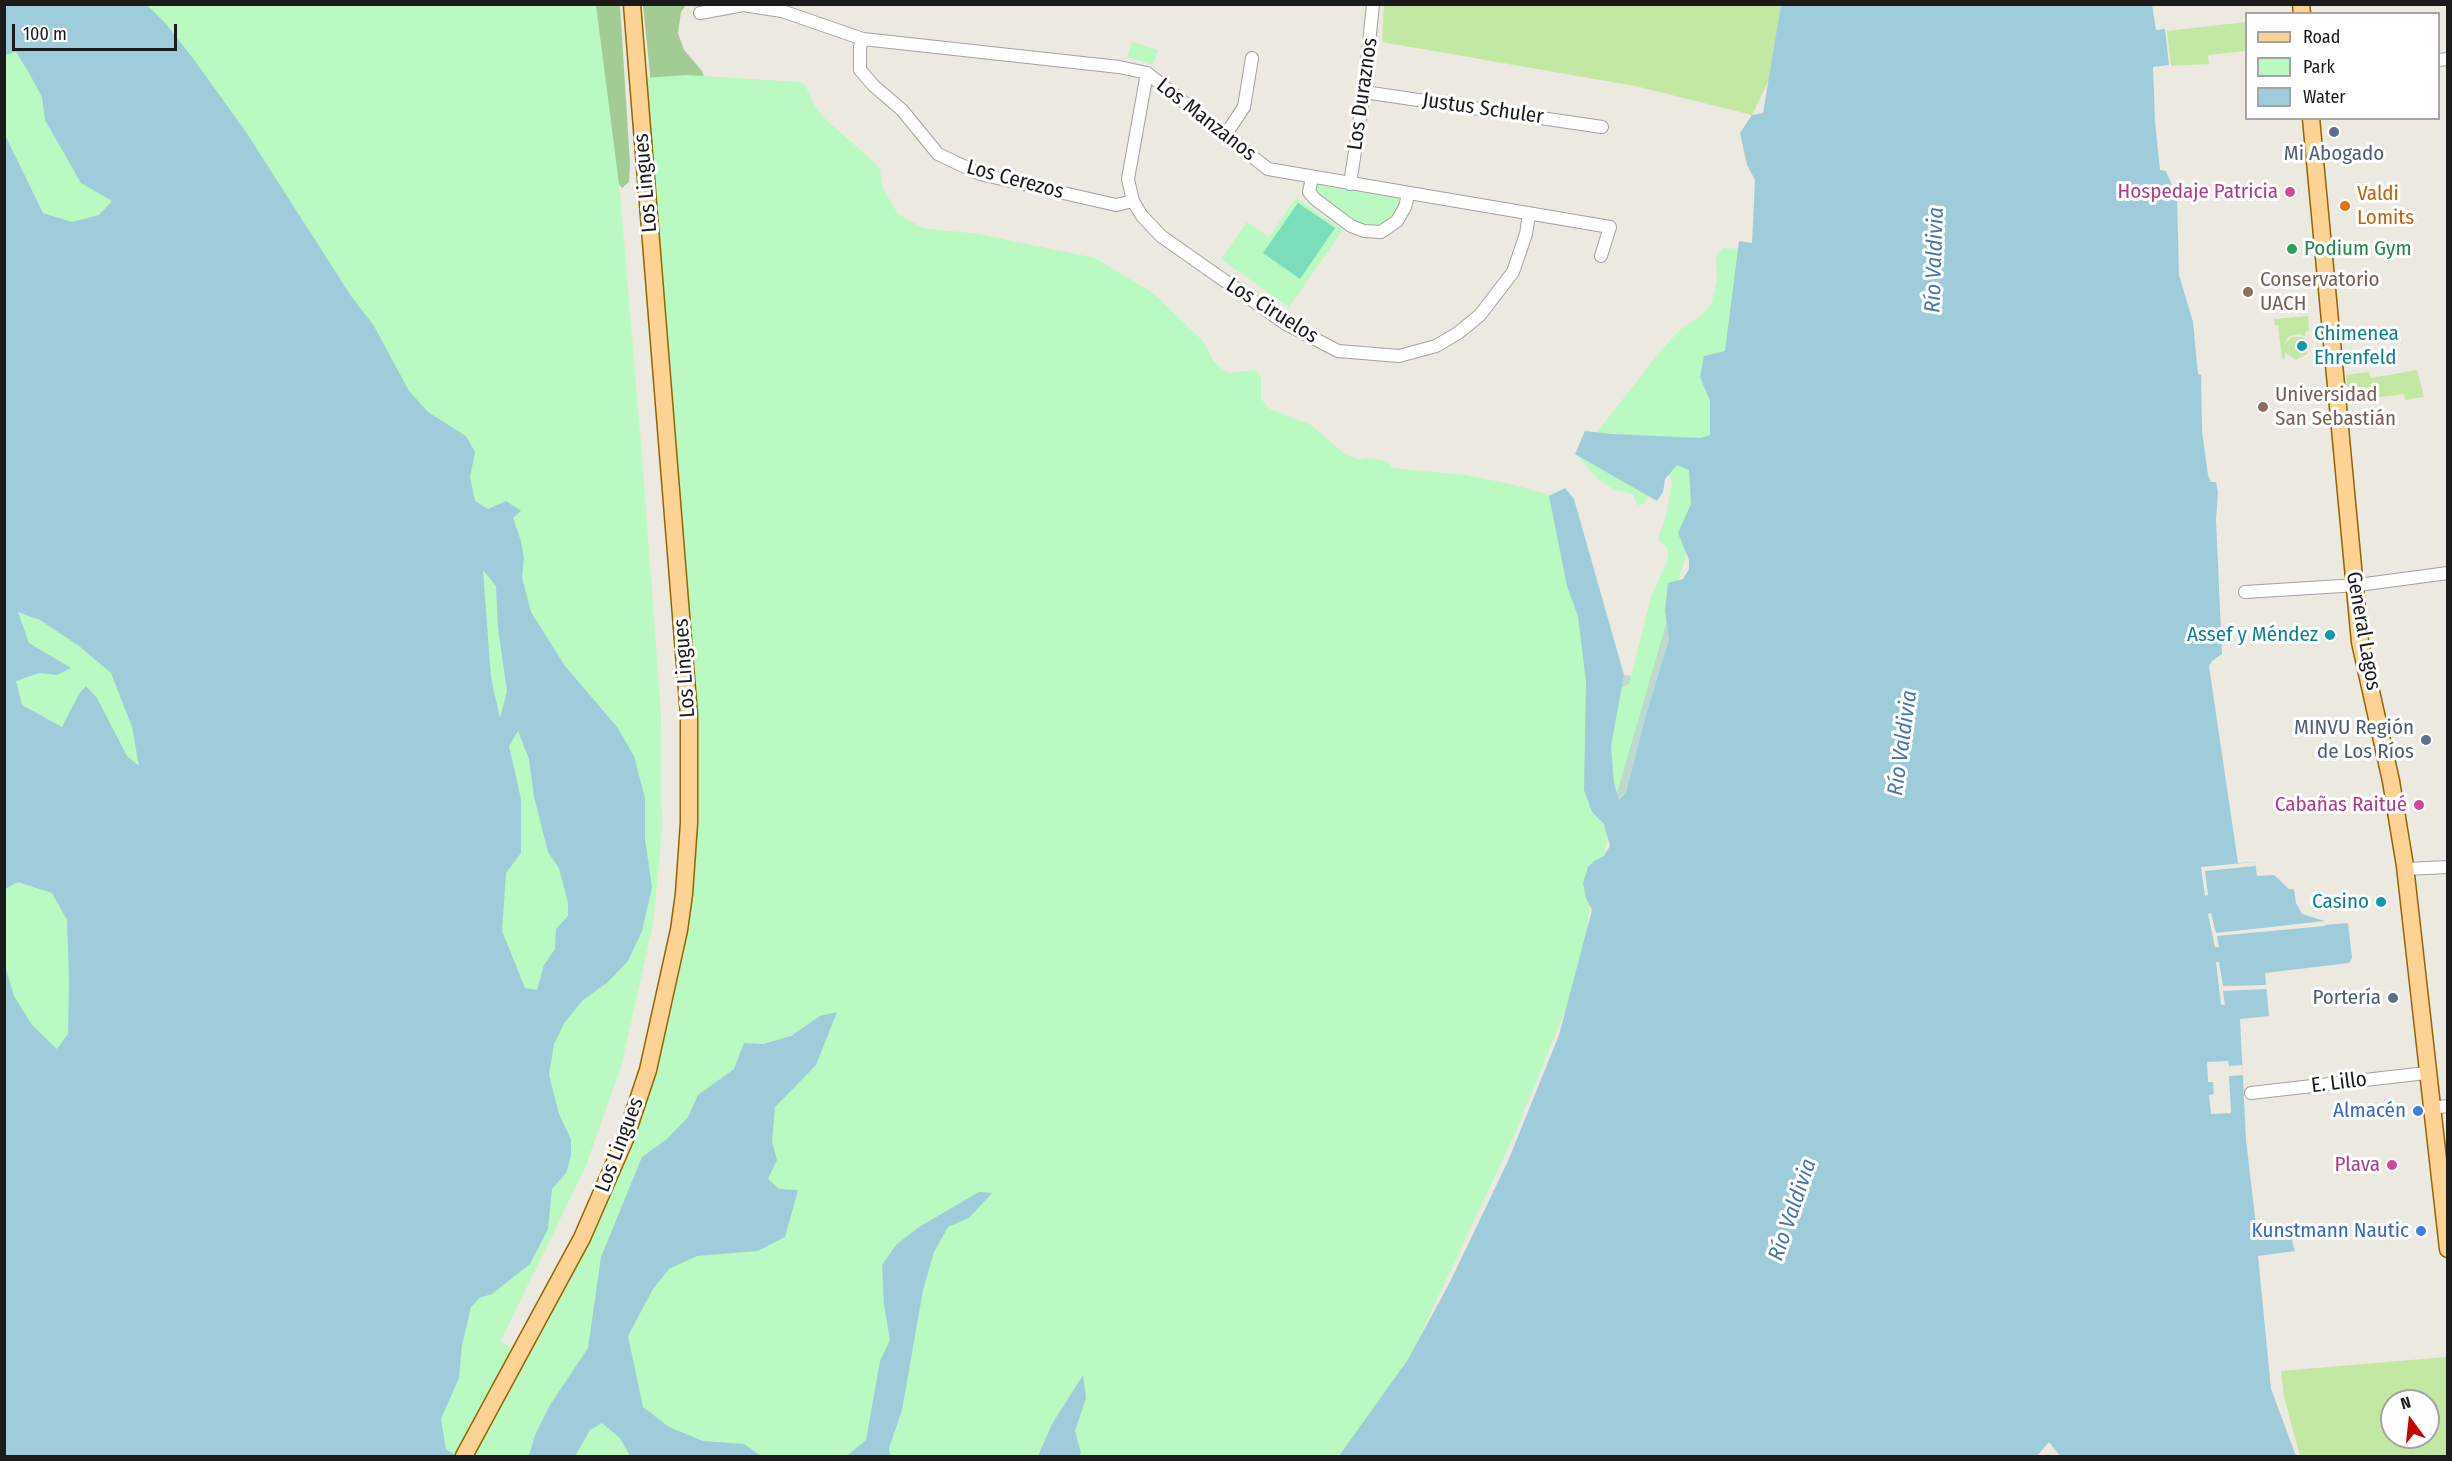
<!DOCTYPE html>
<meta charset="utf-8">
<style>
body{margin:0}
#map{position:relative;width:2452px;height:1461px;overflow:hidden;background:#ece9e0;font-family:"Fira Sans Condensed",sans-serif}
canvas{display:block}
.frame{position:absolute;inset:0;border:6px solid #1b1b1b;pointer-events:none}
.legend{position:absolute;left:2245px;top:12px;width:195px;height:108px;box-sizing:border-box;background:#fff;border:2px solid #a4a4a4;margin:0;padding:8px 10px;list-style:none;font-size:18px;color:#1b1b1b}
.legend li{display:flex;align-items:center;gap:12px;height:30px}
.legend b{width:30px;border:2px solid #a4a4a4}
.north{position:absolute;left:2380px;top:1389px;width:60px;height:60px;box-sizing:border-box;background:#fff;border:2px solid #a4a4a4;border-radius:50%;rotate:345deg;font-size:16px;font-weight:700;line-height:24px;text-align:center;color:#1b1b1b}
.north::after{content:'';display:block;margin:auto;width:21px;height:27px;background:#c50600;clip-path:polygon(50% 0,100% 100%,50% 72%,0 100%)}
.scale{position:absolute;left:12px;top:24px;width:165px;height:27px;box-sizing:border-box;border:3px solid #1b1b1b;border-top:0;padding-left:8px;font-size:18px;line-height:21px;white-space:nowrap;color:#1b1b1b;-webkit-text-stroke:4px #fff;paint-order:stroke}
</style>
<div id="map">
<canvas width="2452" height="1461"></canvas>
<div class="frame"></div>
<ul class="legend">
<li><b style="height:8px;background:#fcd395"></b>Road</li>
<li><b style="height:16px;background:#baf9c1"></b>Park</li>
<li><b style="height:16px;background:#9fccdb"></b>Water</li>
</ul>
<div class="north">N</div>
<div class="scale">100 m</div>
</div>
<script>
const context = document.querySelector('canvas').getContext('2d');
context.lineJoin = 'round';
function fill(path, color) {
  context.fillStyle = color;
  context.fill(path, 'evenodd');
}
function toPath(rows) {
  const path = new Path2D();
  for (const r of rows) {
    path.moveTo(r[0], r[1]);
    for (let i = 2; i < r.length; i += 2) path.lineTo(r[i], r[i + 1]);
  }
  return path;
}
function trace(path, color, width, dash) {
  context.strokeStyle = color;
  context.lineWidth = width;
  context.lineCap = dash ? 'butt' : 'round';
  context.setLineDash(dash || []);
  context.stroke(path);
}
function drawText(font, color, halo, rows, align = 'center') {
  context.font = font + ' "Fira Sans Condensed",sans-serif';
  context.lineWidth = 6;
  context.setLineDash([]);
  context.textBaseline = 'middle';
  context.strokeStyle = halo;
  context.fillStyle = color;
  for (const [text, x, y, turn = 0] of rows) {
    context.save();
    context.translate(x, y);
    context.rotate((+turn || 0) * Math.PI / 180);
    context.textAlign = isNaN(turn) ? turn : align;
    if (halo) context.strokeText(text, 0, 0);
    context.fillText(text, 0, 0);
    context.restore();
  }
}
const grass = toPath([
 [1384,5,1781,5,1770,78,1752,115,1635,86,1382,42],
 [2246,22,2246,51,2208,55,2209,64,2171,66,2167,31],
 [2308,316,2309,331,2305,332,2305,336,2299,334,2291,336,2288,337,2284,344,2292,337,2303,337,2308,343,2307,354,2296,360,2285,352,2285,358,2282,359,2278,325,2275,325,2274,319],
 [2417,370,2424,397,2405,400,2404,394,2348,401,2346,375,2369,372,2371,378],
 [2446,1357,2447,1456,2300,1456,2284,1397,2281,1371],
 [2392,1401,2428,1401,2428,1437,2392,1437]
]);
const forest = toPath([
 [595,5,620,5,630,164,629,182,622,188,614,177],
 [643,5,686,5,681,12,678,33,684,50,702,71,706,82,650,144,650,74]
]);
const wetland = toPath([
 [1665,611,1669,639,1646,714,1626,792,1618,800,1614,783,1611,746,1624,675,1632,676]
]);
const park = toPath([
 [4,5,596,5,620,192,643,469,661,714,662,831,653,924,621,1067,585,1168,500,1342,527,1354,648,1074,688,829,644,78,687,75,799,82,805,85,813,103,824,118,874,162,880,170,883,189,898,214,923,228,978,234,1095,258,1153,293,1204,342,1213,361,1222,369,1230,373,1255,370,1261,376,1261,399,1270,409,1311,425,1346,455,1360,460,1369,458,1387,461,1392,468,1465,475,1511,484,1556,497,1623,687,1629,684,1651,597,1668,559,1668,549,1658,539,1666,515,1672,481,1669,476,1663,477,1656,483,1644,504,1637,505,1633,494,1613,489,1598,479,1578,456,1663,348,1683,327,1700,317,1711,305,1717,281,1716,256,1723,248,1741,249,1726,417,1617,793,1603,859,1586,896,1590,907,1584,948,1572,994,1513,1138,1397,1384,1346,1456,372,1456,5,1160],
 [1132,42,1158,50,1153,65,1127,57],
 [1316,185,1402,199,1403,202,1393,220,1379,229,1362,228,1314,193],
 [1296,198,1343,230,1289,307,1221,259,1247,222,1269,237]
]);
const pitch = toPath([
 [1298,203,1335,228,1300,279,1263,253]
]);
const water = toPath([
 [5,5,147,5,166,24,192,57,246,132,351,296,374,326,409,391,428,412,466,436,475,452,470,477,475,501,488,509,506,501,521,511,513,518,521,541,524,558,522,578,531,612,565,666,617,727,634,756,645,798,645,839,652,887,642,931,628,961,608,982,583,1000,565,1022,554,1044,549,1075,559,1114,571,1139,571,1156,566,1173,552,1189,548,1229,530,1264,492,1294,479,1298,471,1307,462,1345,459,1378,441,1419,446,1449,456,1456,5,1456,4,962,14,996,32,1025,57,1049,68,1034,69,978,67,920,52,893,18,882,5,889,5,135,43,213,72,222,99,215,112,201,81,183,45,120,42,97,28,71,16,52,5,55],
 [483,570,496,586,498,628,507,691,500,718,491,678],
 [18,612,40,620,79,646,111,673,132,727,139,766,127,756,97,698,86,686,79,694,62,727,22,705,16,681,39,673,57,675,71,668,29,643],
 [518,731,529,759,534,797,548,852,559,868,568,903,568,916,556,929,555,949,544,965,537,990,525,988,502,931,506,873,521,853,521,799,509,746],
 [1781,5,2152,5,2156,30,2165,29,2169,65,2153,67,2155,121,2160,170,2166,171,2177,198,2179,275,2193,322,2198,374,2201,375,2202,431,2208,475,2211,482,2216,482,2218,492,2216,520,2222,654,2212,661,2209,666,2238,863,2255,862,2257,876,2274,875,2289,889,2294,889,2296,903,2302,914,2325,921,2325,925,2348,923,2352,958,2349,963,2265,973,2269,1016,2240,1019,2246,1139,2257,1235,2268,1234,2269,1239,2291,1237,2295,1251,2258,1256,2271,1389,2296,1456,2060,1456,2049,1442,2037,1456,1339,1456,1407,1361,1450,1282,1508,1161,1559,1035,1592,910,1586,898,1583,883,1588,867,1594,861,1604,856,1610,846,1604,824,1592,812,1584,790,1586,682,1578,616,1567,586,1549,496,1565,488,1574,499,1624,675,1611,746,1614,783,1619,800,1626,792,1646,714,1669,639,1665,611,1668,583,1683,579,1689,569,1689,560,1678,533,1691,504,1689,470,1677,465,1665,479,1663,492,1657,501,1575,454,1585,431,1611,434,1701,438,1710,435,1710,401,1700,377,1704,356,1725,351,1739,241,1752,243,1755,180,1747,165,1740,133,1752,115,1763,113],
 [837,1012,816,1065,775,1107,772,1142,777,1160,768,1179,779,1189,798,1190,785,1237,758,1251,697,1256,669,1269,653,1289,628,1336,643,1407,669,1427,703,1441,744,1444,761,1456,630,1456,620,1438,602,1423,590,1430,575,1456,529,1456,535,1435,550,1405,588,1348,601,1257,642,1157,667,1139,688,1117,698,1095,734,1069,744,1043,763,1044,791,1036,820,1016],
 [979,1192,992,1193,969,1218,948,1227,934,1252,923,1290,902,1410,889,1448,890,1456,847,1456,866,1440,880,1361,890,1340,884,1305,882,1265,896,1245,919,1227],
 [1083,1375,1086,1398,1075,1431,1081,1453,1079,1456,1038,1456,1052,1424]
]);
const pier = toPath([
 [2255,862,2255,866,2205,871,2208,895,2205,896,2201,867],
 [2211,913,2216,933,2325,921,2325,926,2217,936,2219,947,2215,947,2208,914],
 [2216,962,2219,962,2223,986,2266,985,2267,989,2223,991,2225,1005,2221,1005],
 [2228,1061,2229,1066,2242,1065,2243,1075,2229,1076,2231,1113,2211,1114,2209,1095,2214,1094,2213,1082,2208,1082,2207,1062]
]);
const minor = toPath([
 [700,13,743,5,782,11,863,39,1119,67,1147,73,1268,169,1610,227,1601,256],
 [863,39,860,47,860,70,874,86,902,110,938,154,980,174,1116,205,1133,201],
 [2438,60,2448,59],
 [1147,73,1128,179,1133,201,1142,216,1161,236,1286,324,1338,351,1399,356,1436,346,1458,333,1480,315,1513,272,1526,234,1529,214],
 [1364,92,1602,127],
 [1226,134,1244,107,1252,58],
 [1312,178,1309,192,1315,199,1351,226,1364,231,1381,232,1397,221,1405,207,1408,195],
 [1350,184,1364,92,1373,4],
 [2245,592,2358,585,2448,573],
 [2405,869,2448,867],
 [2251,1093,2426,1073],
 [2431,1108,2448,1106]
]);
const major = toPath([
 [2301,4,2302,14],
 [2311,118,2360,642,2391,781,2405,866,2448,1249],
 [464,1456,582,1238,625,1139,648,1070,679,930,684,894,689,823,689,715,632,4]
]);
const markers = [
 [2334,132,6,"#5c6f8a"],
 [2290,192,6,"#d1479c"],
 [2345,206,6,"#e8710a"],
 [2292,249,6,"#2e9e5b"],
 [2248,292,6,"#8d6e63"],
 [2302,346,6,"#0f9aa8"],
 [2263,407,6,"#8d6e63"],
 [2330,635,6,"#0f9aa8"],
 [2426,740,6,"#5c6f8a"],
 [2419,805,6,"#d1479c"],
 [2381,902,6,"#0f9aa8"],
 [2393,998,6,"#5c6f8a"],
 [2418,1111,6,"#3f7fe0"],
 [2392,1165,6,"#d1479c"],
 [2421,1231,6,"#3f7fe0"]
];
const streetNames = [
 ["Los Duraznos",1363,94,-82],
 ["Justus Schuler",1483,109,8],
 ["Los Manzanos",1206,120,38],
 ["Los Cerezos",1015,180,15],
 ["Los Lingues",646,183,-95],
 ["Los Ciruelos",1272,311,32],
 ["General Lagos",2363,631,80],
 ["Los Lingues",685,668,-94],
 ["E. Lillo",2339,1083,-7],
 ["Los Lingues",620,1145,-69]
];
const serviceNames = [
 ["Mi Abogado",2334,154,"center"],
 ["MINVU Región",2414,728],
 ["de Los Ríos",2414,752],
 ["Portería",2381,998]
];
const hotelNames = [
 ["Hospedaje Patricia",2278,192],
 ["Cabañas Raitué",2407,805],
 ["Plava",2380,1165]
];
const foodNames = [
 ["Valdi",2357,194],
 ["Lomits",2357,218]
];
const leisureNames = [
 ["Podium Gym",2304,249]
];
const educationNames = [
 ["Conservatorio",2260,280],
 ["UACH",2260,304],
 ["Universidad",2275,395],
 ["San Sebastián",2275,419]
];
const cultureNames = [
 ["Chimenea",2314,334,"left"],
 ["Ehrenfeld",2314,358,"left"],
 ["Assef y Méndez",2318,635],
 ["Casino",2369,902]
];
const shopNames = [
 ["Almacén",2406,1111],
 ["Kunstmann Nautic",2409,1231]
];
const waterNames = [
 ["Río Valdivia",1935,260,-88],
 ["Río Valdivia",1903,743,-82],
 ["Río Valdivia",1793,1210,-71]
];
fill(grass, '#c3e8a4');
fill(forest, '#a3cc94');
fill(wetland, '#bcdbce');
fill(park, '#baf9c1');
fill(pitch, '#7cddba');
fill(water, '#9fccdb');
fill(pier, '#ece9e0');
trace(minor, '#a2a2a2', 14);
trace(major, '#916500', 19);
trace(minor, '#fff', 12);
trace(major, '#fcd395', 16);
for (const [x, y, r, color] of markers) {
  const dot = new Path2D();
  dot.arc(x, y, r, 0, 2 * Math.PI);
  context.fillStyle = color;
  context.fill(dot);
  trace(dot, '#fff', 2);
}
drawText('21px', '#1b1b1b', '#fff', streetNames);
drawText('21px', '#4e5e75', '#fff', serviceNames, 'right');
drawText('21px', '#b23c85', '#fff', hotelNames, 'right');
drawText('21px', '#c56008', '#fff', foodNames, 'left');
drawText('21px', '#27864d', '#fff', leisureNames, 'left');
drawText('21px', '#785e54', '#fff', educationNames, 'left');
drawText('21px', '#0d838f', '#fff', cultureNames, 'right');
drawText('21px', '#366cbe', '#fff', shopNames, 'right');
drawText('italic 22px', '#4876a9', '#fff', waterNames);
</script>
